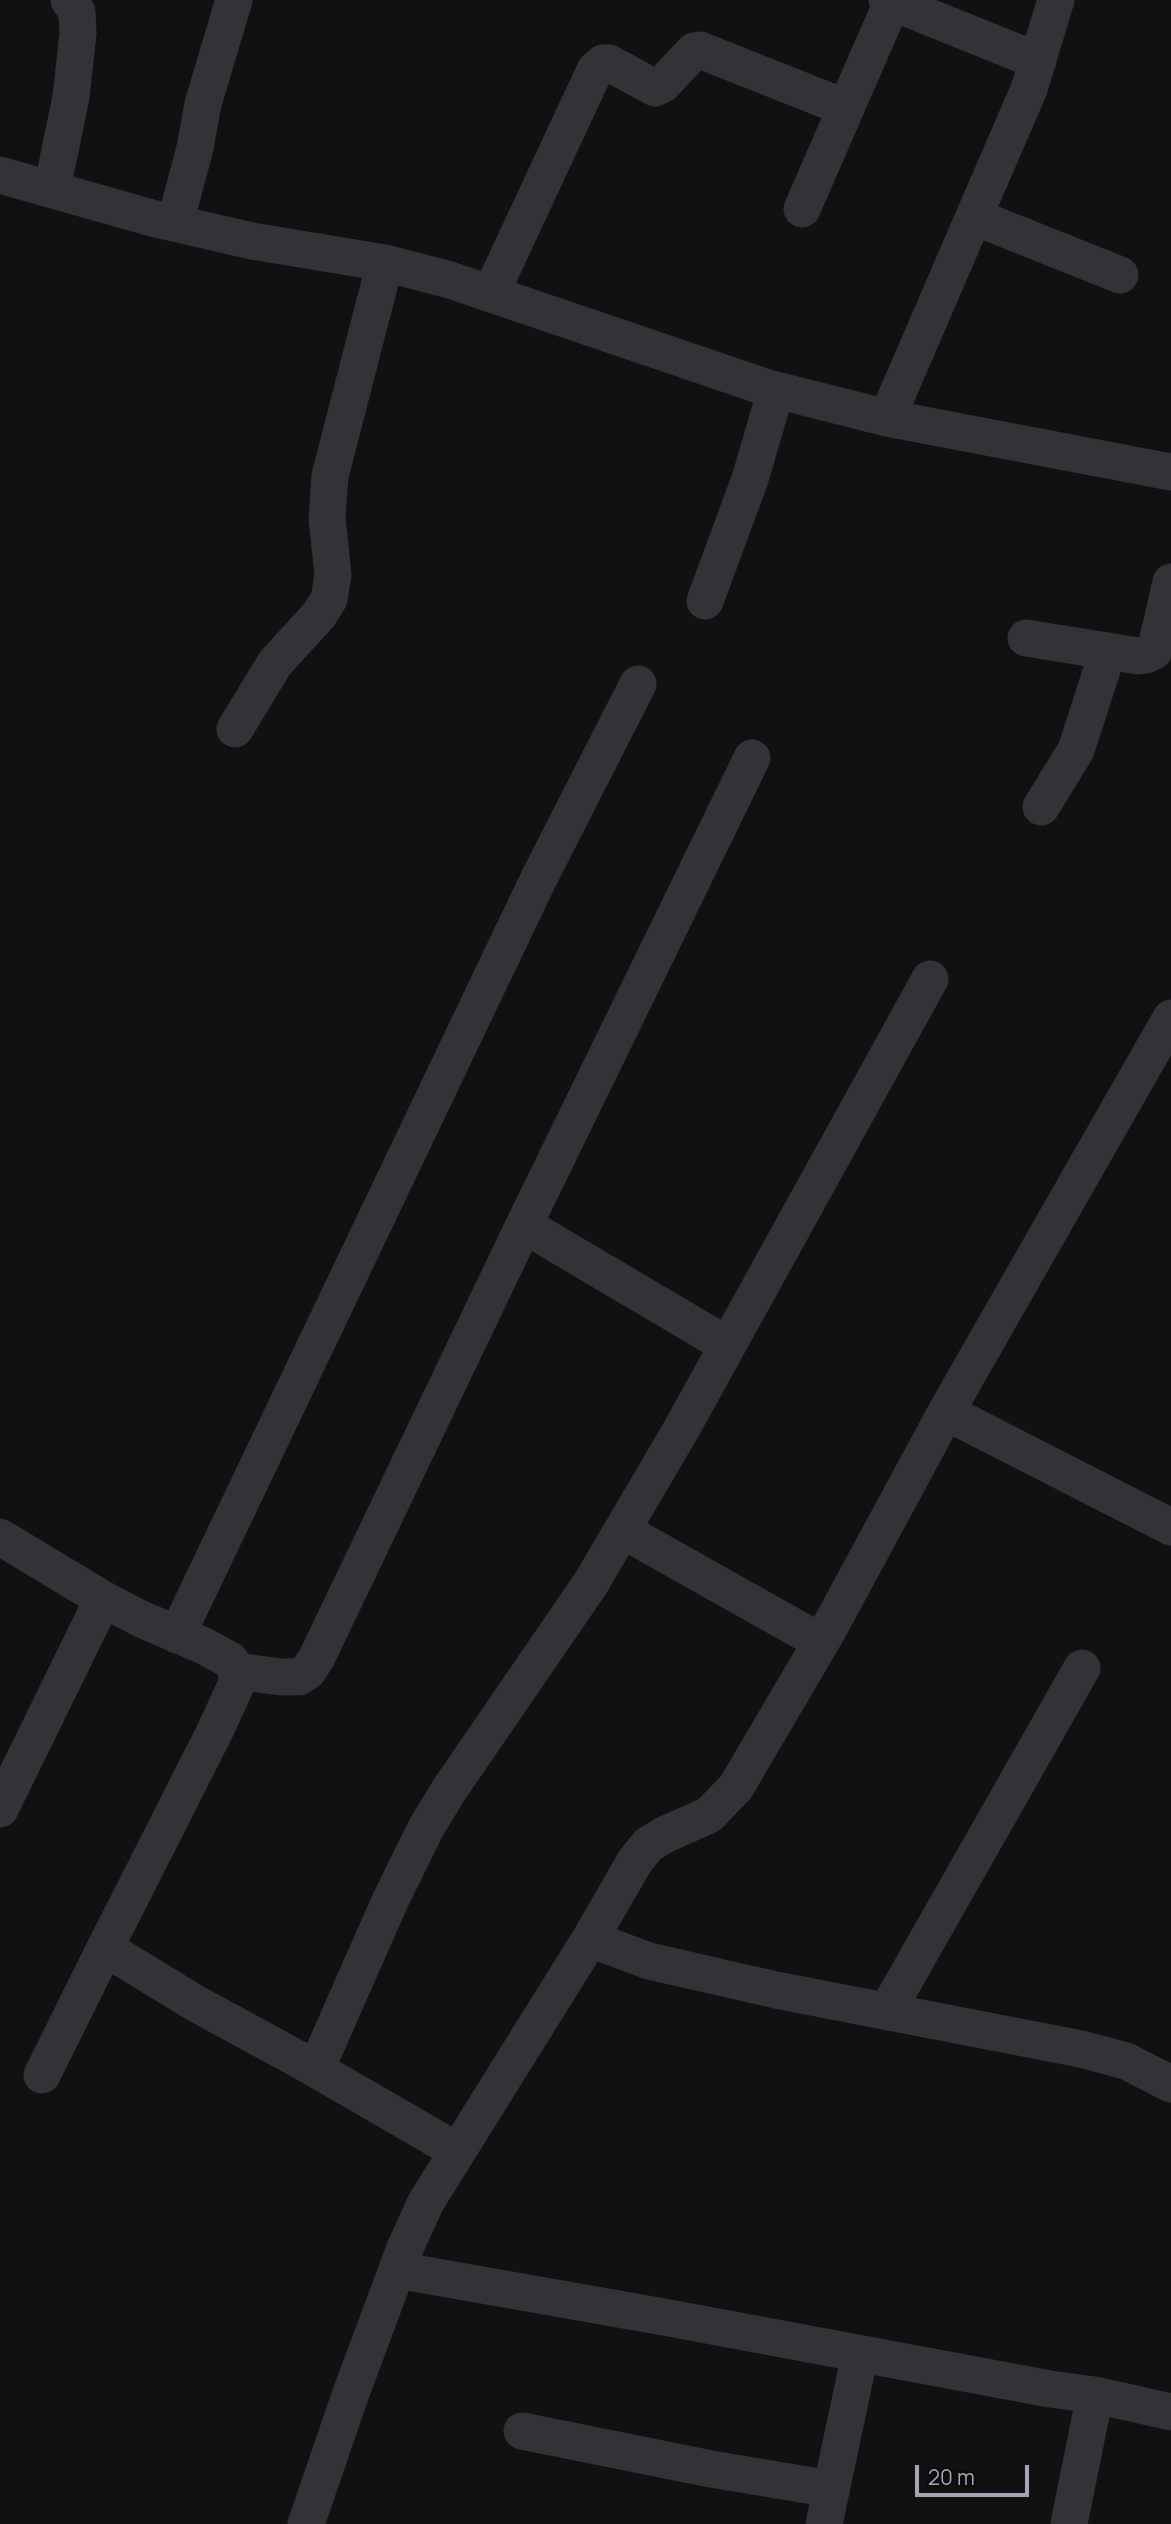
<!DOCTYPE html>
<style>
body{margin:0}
#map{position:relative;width:1171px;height:2524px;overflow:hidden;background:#111112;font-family:Manrope,sans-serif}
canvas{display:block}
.scale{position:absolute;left:915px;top:2465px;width:114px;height:32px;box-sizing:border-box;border:4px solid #a3a6b2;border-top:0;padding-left:9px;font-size:21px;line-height:24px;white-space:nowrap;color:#a3a6b2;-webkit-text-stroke:5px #0c0c0d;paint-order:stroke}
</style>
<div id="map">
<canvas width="1171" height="2524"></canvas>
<div class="scale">20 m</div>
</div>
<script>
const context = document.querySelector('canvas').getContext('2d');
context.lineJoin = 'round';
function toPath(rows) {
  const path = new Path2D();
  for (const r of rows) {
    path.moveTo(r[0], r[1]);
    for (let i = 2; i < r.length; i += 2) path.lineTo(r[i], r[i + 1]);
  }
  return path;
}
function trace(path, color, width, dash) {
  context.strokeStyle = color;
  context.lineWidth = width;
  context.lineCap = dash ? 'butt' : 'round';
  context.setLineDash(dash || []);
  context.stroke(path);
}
const street = toPath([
 [887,0,1038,61],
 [0,175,152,218,252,241,385,263,450,280,768,388,887,418,1171,472],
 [52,189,71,97,78,33,77,12,69,0],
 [802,209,893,0],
 [975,217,1120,275],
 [175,223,195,148,203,104,234,0],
 [491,293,595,70,603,63,609,63,655,88,663,84,694,51,700,50,846,108],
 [887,418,1029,89,1056,0],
 [705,601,750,479,776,390],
 [1026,638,1138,656,1146,655,1154,651,1157,643,1171,582],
 [235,729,275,663,319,615,329,599,333,575,327,518,330,476,385,263],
 [1041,807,1076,750,1108,651],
 [524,1225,727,1345],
 [946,1412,1171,1527],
 [622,1530,821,1642],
 [0,1537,103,1599,139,1618,204,1646,230,1660,237,1671,237,1683,215,1731,105,1948,195,2003,307,2064,457,2151],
 [177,1635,539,878,638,684],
 [237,1671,281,1677,299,1677,308,1671,317,1657,524,1225,752,758],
 [0,1809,103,1599],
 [590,1939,649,1961,776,1990,1081,2049,1126,2061,1171,2084],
 [887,2011,1082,1668],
 [316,2069,390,1901,426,1828,449,1790,591,1583,682,1428,930,979],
 [42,2075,105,1948],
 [397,2270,664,2317,1050,2389,1095,2395,1171,2412],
 [522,2431,711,2469,831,2489],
 [306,2524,351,2393,405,2248,426,2202,590,1939,635,1861,648,1845,664,1835,709,1815,736,1787,827,1632,946,1412,1171,1018],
 [824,2524,860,2354],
 [1069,2524,1095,2395]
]);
trace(street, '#323237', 37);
</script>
